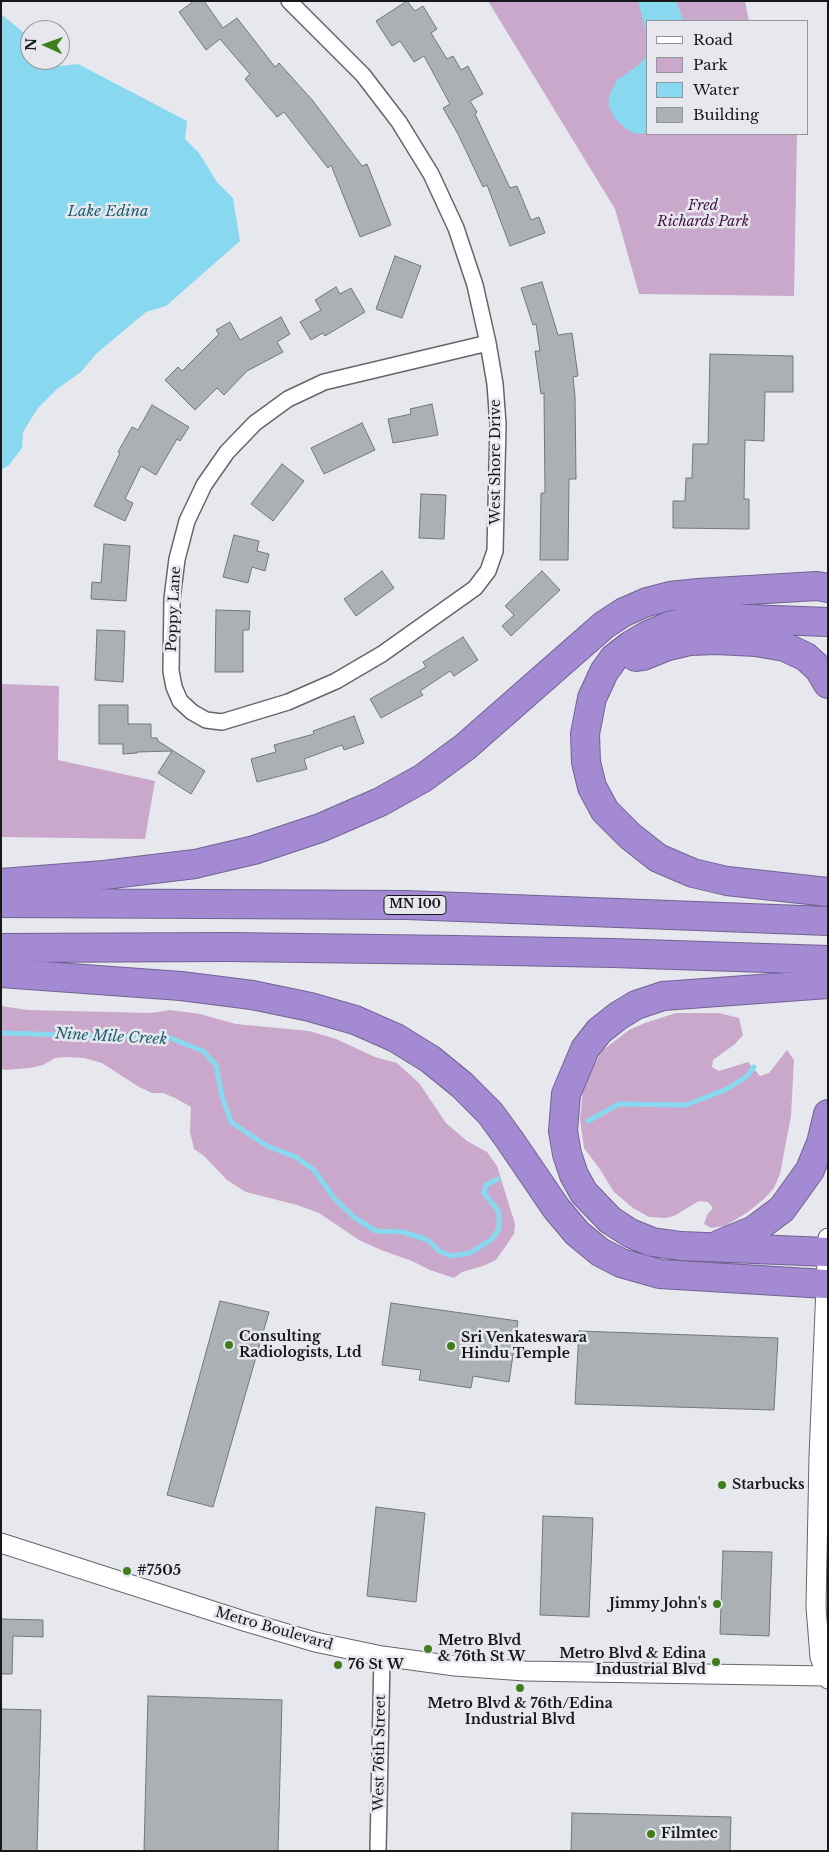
<!DOCTYPE html>
<style>
body{margin:0}
#map{position:relative;width:829px;height:1852px;overflow:hidden;background:#e6e8ee;font-family:"Libre Baskerville",serif}
canvas{display:block}
.frame{position:absolute;inset:0;border:2px solid #17181a;pointer-events:none}
.legend{position:absolute;left:646px;top:20px;width:162px;height:115px;box-sizing:border-box;background:#e6e8ee;border:1px solid #939599;margin:0;padding:6px 9px;list-style:none;font-size:15px;color:#17181a}
.legend li{display:flex;align-items:center;gap:10px;height:25px}
.legend b{width:25px;border:1px solid #939599}
.north{position:absolute;left:20px;top:20px;width:50px;height:50px;box-sizing:border-box;background:#e6e8ee;border:1px solid #939599;border-radius:50%;rotate:272deg;font-size:14px;font-weight:700;line-height:20px;text-align:center;color:#17181a}
.north::after{content:'';display:block;margin:auto;width:18px;height:22px;background:#407e1b;clip-path:polygon(50% 0,100% 100%,50% 72%,0 100%)}
</style>
<div id="map">
<canvas width="829" height="1852"></canvas>
<div class="frame"></div>
<ul class="legend">
<li><b style="height:6px;background:#fff"></b>Road</li>
<li><b style="height:14px;background:#caa8cb"></b>Park</li>
<li><b style="height:14px;background:#88d9f0"></b>Water</li>
<li><b style="height:14px;background:#abb0b4"></b>Building</li>
</ul>
<div class="north">N</div>
</div>
<script>
const context = document.querySelector('canvas').getContext('2d');
context.lineJoin = 'round';
function fill(path, color) {
  context.fillStyle = color;
  context.fill(path, 'evenodd');
}
function toPath(rows) {
  const path = new Path2D();
  for (const r of rows) {
    path.moveTo(r[0], r[1]);
    for (let i = 2; i < r.length; i += 2) path.lineTo(r[i], r[i + 1]);
  }
  return path;
}
function trace(path, color, width, dash) {
  context.strokeStyle = color;
  context.lineWidth = width;
  context.lineCap = dash ? 'butt' : 'round';
  context.setLineDash(dash || []);
  context.stroke(path);
}
function drawText(font, color, halo, rows, align = 'center') {
  context.font = font + ' "Libre Baskerville",serif';
  context.lineWidth = 5;
  context.setLineDash([]);
  context.textBaseline = 'middle';
  context.strokeStyle = halo;
  context.fillStyle = color;
  for (const [text, x, y, turn = 0] of rows) {
    context.save();
    context.translate(x, y);
    context.rotate((+turn || 0) * Math.PI / 180);
    context.textAlign = isNaN(turn) ? turn : align;
    if (halo) context.strokeText(text, 0, 0);
    context.fillText(text, 0, 0);
    context.restore();
  }
}
const green = toPath([
 [488,1,745,1,749,21,648,21,648,134,797,134,794,296,639,294,615,209],
 [1,684,59,686,58,760,155,781,145,839,1,837],
 [1,1006,28,1010,152,1013,170,1010,200,1014,236,1024,309,1031,336,1039,375,1057,397,1063,419,1083,446,1123,467,1141,487,1152,497,1166,515,1224,514,1234,496,1260,483,1266,462,1272,454,1278,430,1270,412,1261,381,1250,359,1240,319,1213,297,1205,246,1192,227,1180,204,1156,194,1149,190,1132,191,1107,175,1098,163,1093,152,1093,139,1087,102,1063,84,1058,66,1057,55,1058,43,1065,30,1068,5,1070,1,1068],
 [676,1013,719,1013,739,1018,743,1035,735,1044,713,1060,712,1067,719,1071,748,1062,760,1076,769,1073,787,1050,794,1060,791,1116,780,1174,774,1188,765,1198,748,1212,725,1226,711,1228,704,1224,707,1215,713,1208,708,1202,699,1201,674,1216,665,1218,649,1217,633,1208,614,1192,599,1168,584,1148,580,1119,583,1090,585,1080,603,1050,629,1030,645,1023]
]);
const water = toPath([
 [638,1,676,1,684,21,648,21,648,45,647,35],
 [1,14,30,38,30,60,35,60,35,62,50,67,78,64,187,121,185,139,199,153,217,182,233,198,240,241,166,306,146,312,96,354,81,372,57,389,38,408,23,432,22,448,9,465,1,470],
 [648,46,648,133,636,134,628,130,615,119,609,107,609,96,617,80,640,64,646,57]
]);
const stream = toPath([
 [1,1033,170,1038,203,1051,216,1065,222,1096,231,1122,267,1146,296,1157,314,1170,334,1198,355,1218,376,1231,403,1232,428,1240,439,1251,451,1256,470,1253,492,1239,499,1229,499,1212,484,1193,486,1185,498,1179],
 [588,1121,619,1104,686,1105,727,1089,747,1076,754,1067]
]);
const building = toPath([
 [194,1,204,1,223,28,237,18,275,67,279,63,313,101,362,166,367,164,391,225,360,237,331,165,328,168,284,112,277,117,245,79,250,74,220,39,206,50,179,12,194,1],
 [407,1,415,11,423,6,437,29,431,33,447,59,453,56,461,70,468,66,483,94,470,101,477,112,475,114,510,188,517,186,531,220,539,217,545,233,510,246,487,185,483,187,458,134,443,108,450,104,424,56,414,62,400,41,392,46,376,21,407,1],
 [395,256,421,266,402,318,376,309,395,256],
 [542,282,558,335,572,333,578,376,573,377,575,396,576,479,569,479,568,560,540,560,541,493,545,493,544,393,541,394,535,351,540,351,536,324,533,325,521,288,542,282],
 [336,287,340,294,351,288,365,312,325,336,323,333,311,340,300,322,321,310,315,300,336,287],
 [281,317,290,334,277,342,283,352,247,371,224,395,217,388,195,410,165,380,178,367,182,371,219,334,216,330,230,322,240,340,281,317],
 [710,354,793,356,793,392,765,392,764,441,745,440,744,499,749,499,749,529,673,528,673,501,685,501,686,478,692,478,693,444,708,444,710,354],
 [432,404,438,435,393,443,388,419,411,414,410,409,432,404],
 [152,405,189,427,180,441,177,439,156,475,141,466,125,499,133,503,125,521,94,506,120,453,118,452,132,427,138,430,152,405],
 [362,423,375,450,324,474,311,448,362,423],
 [282,464,304,481,273,521,251,504,282,464],
 [421,494,446,495,444,539,419,538,421,494],
 [234,535,259,541,257,551,269,554,265,571,252,567,248,583,223,577,234,535],
 [104,544,130,546,126,601,91,599,92,582,101,583,104,544],
 [382,571,394,588,356,616,344,599,382,571],
 [542,571,560,590,511,636,502,626,514,615,505,606,542,571],
 [216,610,250,611,249,630,243,630,243,672,215,672,216,610],
 [97,630,125,631,123,682,95,680,97,630],
 [463,637,478,660,454,676,450,671,420,691,423,695,381,718,370,699,426,667,423,662,463,637],
 [99,705,128,705,128,724,151,724,151,738,157,738,158,741,205,771,191,794,158,773,172,751,137,752,137,753,123,754,123,744,99,744,99,705],
 [354,716,364,743,344,750,342,745,304,759,307,769,257,782,251,759,276,752,274,745,314,734,313,731,354,716],
 [220,1301,269,1312,213,1507,167,1495,220,1301],
 [391,1303,518,1321,509,1382,473,1376,471,1388,419,1380,421,1370,382,1365,391,1303],
 [579,1331,778,1338,774,1410,575,1404,579,1331],
 [376,1507,425,1513,416,1602,367,1596,376,1507],
 [543,1516,593,1518,589,1617,540,1615,543,1516],
 [723,1551,772,1552,769,1636,720,1634,723,1551],
 [1,1619,43,1620,43,1637,13,1636,12,1674,1,1674,1,1619],
 [148,1696,282,1700,278,1851,144,1851,148,1696],
 [1,1709,41,1710,37,1851,1,1851,1,1709],
 [572,1813,731,1817,730,1851,571,1851,572,1813]
]);
const minor = toPath([
 [289,1,363,75,399,122,431,174,456,228,475,285,488,343,495,384,498,424,495,551,488,571,475,588,382,654,336,681,288,702,222,722,206,720,192,712,180,701,174,687,171,671,172,599,177,559,187,521,204,485,227,452,255,423,288,399,324,382,488,343],
 [378,1851,382,1656]
]);
const tertiary = toPath([
 [828,1238,819,1457,816,1607,820,1657,828,1679],
 [1,1543,247,1622,315,1642,382,1656,455,1666,525,1671,826,1676]
]);
const motorway = toPath([
 [828,622,721,618,695,620,669,626,646,636,631,645,614,658,604,672,592,698,585,734,586,762,592,787,605,811,630,836,658,858,693,873,727,881,828,892],
 [636,657,643,656,665,647,690,641,717,640,756,642,785,647,806,657,819,669,828,684],
 [1,883,104,875,195,864,254,850,320,828,380,802,423,778,465,747,604,625,624,612,647,602,670,596,698,593,817,586,828,588],
 [1,903,406,905,828,921],
 [1,948,229,947,455,950,612,953,828,960],
 [1,973,181,986,252,995,310,1007,355,1020,396,1038,430,1059,462,1085,490,1113,509,1139,556,1208,577,1233,600,1252,621,1263,660,1274,826,1284],
 [720,1244,754,1230,782,1209,810,1170,821,1143,828,1114],
 [827,1252,681,1246,652,1242,630,1233,610,1220,584,1193,574,1175,567,1154,563,1131,566,1094,585,1049,599,1031,618,1016,636,1005,663,996,828,984]
]);
const markers = [
 [229,1345,5,"#407e1b"],
 [451,1346,5,"#407e1b"],
 [722,1485,5,"#407e1b"],
 [127,1571,5,"#407e1b"],
 [717,1604,5,"#407e1b"],
 [428,1649,5,"#407e1b"],
 [716,1662,5,"#407e1b"],
 [338,1665,5,"#407e1b"],
 [520,1688,5,"#407e1b"],
 [651,1834,5,"#407e1b"]
];
const shields = [
 [415,905,62]
];
const shieldNames = [
 ["MN 100",415,905]
];
const parkNames = [
 ["Fred",703,206],
 ["Richards Park",703,222]
];
const streetNames = [
 ["West Shore Drive",496,462,-90],
 ["Poppy Lane",174,609,-87],
 ["Metro Boulevard",274,1629,16],
 ["West 76th Street",380,1753,-89]
];
const poiNames = [
 ["Consulting",239,1337],
 ["Radiologists, Ltd",239,1353],
 ["Sri Venkateswara",461,1338],
 ["Hindu Temple",461,1354],
 ["Starbucks",732,1485],
 ["#7505",137,1571],
 ["Jimmy John's",707,1604,"right"],
 ["Metro Blvd",438,1641],
 ["& 76th St W",438,1657],
 ["Metro Blvd & Edina",706,1654,"right"],
 ["Industrial Blvd",706,1670,"right"],
 ["76 St W",348,1665],
 ["Metro Blvd & 76th/Edina",520,1704,"center"],
 ["Industrial Blvd",520,1720,"center"],
 ["Filmtec",661,1834]
];
const waterNames = [
 ["Lake Edina",108,212],
 ["Nine Mile Creek",111,1037,3]
];
fill(green, '#caa8cb');
fill(water, '#88d9f0');
trace(stream, '#88d9f0', 5);
fill(building, '#abb0b4');
trace(building, '#73777b', 1);
trace(minor, '#65666b', 18);
trace(tertiary, '#65666b', 21);
trace(motorway, '#726292', 30);
trace(minor, '#fff', 15);
trace(tertiary, '#fff', 19);
trace(motorway, '#a38ad3', 28);
for (const [x, y, r, color] of markers) {
  const dot = new Path2D();
  dot.arc(x, y, r, 0, 2 * Math.PI);
  context.fillStyle = color;
  context.fill(dot);
  trace(dot, '#e6e8ee', 2);
}
for (const [x, y, w] of shields) {
  const box = new Path2D();
  box.roundRect(x - w / 2, y - 9.5, w, 19, 4);
  context.fillStyle = '#e6e8ee';
  context.fill(box);
  trace(box, '#17181a', 1);
}
drawText('bold 12px', '#17181a', null, shieldNames);
drawText('italic 14px', '#480f4b', '#e6e8ee', parkNames);
drawText('14px', '#17181a', '#e6e8ee', streetNames);
drawText('bold 14px', '#17181a', '#e6e8ee', poiNames, 'left');
drawText('italic 15px', '#1b5d6e', '#e6e8ee', waterNames);
</script>
